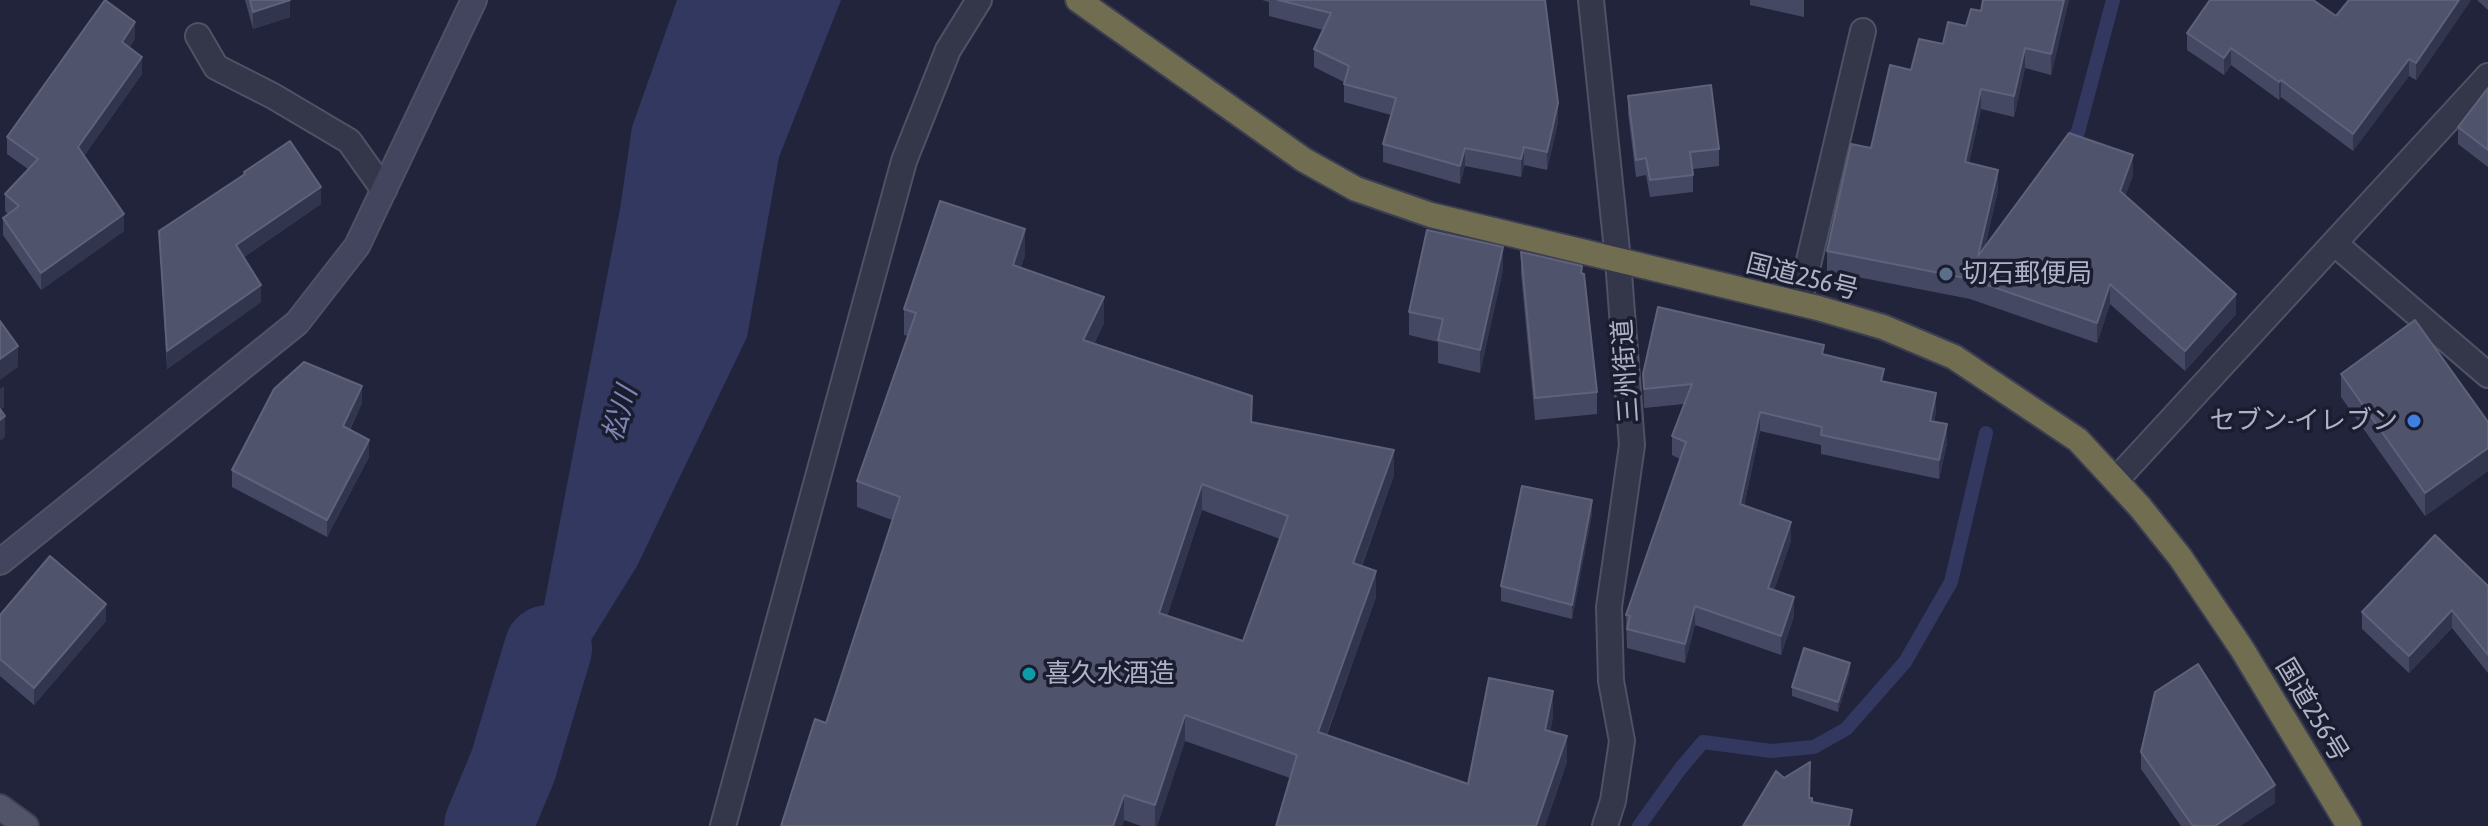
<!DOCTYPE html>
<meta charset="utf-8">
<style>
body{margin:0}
canvas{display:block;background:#21243a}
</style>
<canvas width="2488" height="826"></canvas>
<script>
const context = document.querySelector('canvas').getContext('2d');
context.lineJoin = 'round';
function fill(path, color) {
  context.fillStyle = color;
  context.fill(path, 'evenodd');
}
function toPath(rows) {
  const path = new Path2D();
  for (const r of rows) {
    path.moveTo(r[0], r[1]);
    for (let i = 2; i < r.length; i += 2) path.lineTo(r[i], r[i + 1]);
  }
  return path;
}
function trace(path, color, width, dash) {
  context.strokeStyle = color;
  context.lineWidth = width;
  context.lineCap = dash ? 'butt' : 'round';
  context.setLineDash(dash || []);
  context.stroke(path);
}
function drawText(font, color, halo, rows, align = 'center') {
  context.font = font + ' "Asap Condensed","Noto Sans JP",sans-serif';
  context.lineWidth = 7;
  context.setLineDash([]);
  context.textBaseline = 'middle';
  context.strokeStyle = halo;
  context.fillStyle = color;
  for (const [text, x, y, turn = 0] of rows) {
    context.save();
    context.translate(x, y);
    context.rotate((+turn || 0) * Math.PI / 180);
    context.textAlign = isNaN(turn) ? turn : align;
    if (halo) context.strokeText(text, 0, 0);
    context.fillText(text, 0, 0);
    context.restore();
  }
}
const water = toPath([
 [677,0,841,0,779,157,747,337,637,566,513,766,620,209,632,127]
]);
const stream = toPath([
 [2066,148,2078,132,2113,0],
 [1639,826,1680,769,1703,742,1771,751,1814,747,1846,729,1905,662,1951,582,1986,433]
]);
const river = toPath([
 [488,826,513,766,548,649]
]);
const lane = toPath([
 [198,36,216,67,273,96,349,141,384,190],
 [2334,243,2488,375],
 [1799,303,1863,31],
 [2116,480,2488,76],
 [723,826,904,161,948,50,979,0]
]);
const street = toPath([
 [1591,0,1618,260,1632,445,1609,607,1611,681,1622,741,1613,801,1605,826]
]);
const secondary = toPath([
 [0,562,297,323,357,246,474,0]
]);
const primary = toPath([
 [0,807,26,826]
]);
const highway = toPath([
 [1078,0,1304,160,1356,189,1431,215,1818,308,1883,327,1954,357,2078,440,2140,507,2180,557,2242,649,2349,826]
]);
const wall = toPath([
 [245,0,290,0,290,17,253,29],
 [1262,0,1545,0,1558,122,1547,170,1524,165,1521,177,1465,166,1460,184,1383,162,1383,144,1391,115,1344,102,1344,82,1314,67,1314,49,1323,30,1269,16,1269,2],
 [1750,0,1804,0,1804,17,1750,5],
 [1983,0,2069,0,2051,75,2025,68,2014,117,1981,109,1969,163,1998,190,1985,247,2133,175,2125,196,2236,314,2185,371,2110,304,2097,343,1970,299,1827,271,1827,251,1871,148,1911,70,1966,26,1981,11],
 [2471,0,2416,80,2409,76,2353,151,2281,97,2279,100,2231,65,2224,75,2187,50,2187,33],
 [2477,0,2488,0,2488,10],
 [135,39,129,48,142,74,84,156,124,231,41,290,3,235,3,218,8,214,5,211,5,194,28,169,7,154,7,137],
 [2488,88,2488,167,2458,144,2458,127],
 [1628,96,1719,149,1719,166,1693,169,1693,192,1650,197,1646,175,1636,177,1628,113],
 [244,172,321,204,244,257,261,302,167,369,159,231,244,175],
 [1521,252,1582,273,1597,392,1597,414,1535,420,1521,274],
 [1025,255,1021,267,1104,323,1094,344,1252,422,1394,475,1362,566,1376,597,1327,735,1468,784,1553,717,1550,732,1567,762,1545,826,1276,826,1290,778,1185,741,1157,826,1141,826,1124,820,1122,826,781,826,826,723,892,520,857,507,857,481,908,336,904,335,904,309],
 [1202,510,1280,539,1243,641,1167,616],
 [1503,270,1480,373,1438,363,1438,342,1409,335,1409,312],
 [1824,355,1884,382,1936,412,1934,422,1947,443,1939,479,1821,454,1821,445,1760,431,1744,506,1791,541,1774,590,1794,616,1781,655,1695,625,1685,663,1627,648,1626,615,1680,459,1672,455,1672,436,1684,404,1644,408,1643,374],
 [2341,374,2488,422,2488,471,2425,516,2341,397],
 [362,403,350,430,369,457,327,537,232,487,232,470],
 [1592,514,1572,619,1501,601,1501,586],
 [2488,586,2488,673,2452,628,2409,673,2362,629,2362,612],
 [0,615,106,621,34,705,0,676],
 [1850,672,1838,712,1792,696,1792,687],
 [2141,752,2275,803,2240,826,2181,826,2141,769]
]);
const shadedWall = toPath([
 [290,0,290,17,253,29,253,12],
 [2064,0,2069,0,2051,75,2051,54],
 [2459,0,2471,0,2416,80,2416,63],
 [135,22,135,39,122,59,122,42],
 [2025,48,2025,68,2014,117,2014,96],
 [2231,48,2231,65,2224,75,2224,58],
 [142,57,142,74,78,164,78,147],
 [2409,59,2409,76,2353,151,2353,134],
 [2281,80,2281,97,2279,100,2279,82],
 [1981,89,1981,109,1965,182,1965,162],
 [1558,103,1558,122,1547,170,1547,152],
 [1524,147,1524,165,1521,177,1521,159],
 [1465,148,1465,166,1460,184,1460,166],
 [2133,155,2133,175,2120,211,2120,191],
 [1998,170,1998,190,1978,276,1978,256],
 [321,187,321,204,236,262,236,245],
 [124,214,124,231,41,290,41,273],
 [1025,229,1025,255,1013,291,1013,265],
 [1503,247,1503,270,1480,373,1480,350],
 [2110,284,2110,304,2097,343,2097,323],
 [261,285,261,302,167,369,167,351],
 [2236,294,2236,314,2185,371,2185,351],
 [1104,297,1104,323,1083,366,1083,340],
 [18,346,18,367,0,380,0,359],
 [4,386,4,407,0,410,0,389],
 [362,386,362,403,343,443,343,426],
 [1936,393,1936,412,1930,440,1930,421],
 [1760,412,1760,431,1740,523,1740,504],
 [5,416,5,437,0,441,0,420],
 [1947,424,1947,443,1939,479,1939,460],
 [369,440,369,457,327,537,327,520],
 [2488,448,2488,471,2425,516,2425,493],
 [1394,450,1394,475,1353,589,1353,563],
 [1202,484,1202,510,1159,639,1159,613],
 [1592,500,1592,514,1572,619,1572,605],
 [1791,522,1791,541,1768,607,1768,588],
 [1376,571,1376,597,1318,758,1318,732],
 [1794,597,1794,616,1781,655,1781,636],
 [106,604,106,621,34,705,34,688],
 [1695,606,1695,625,1685,663,1685,644],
 [2452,610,2452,628,2409,673,2409,656],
 [1850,663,1850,672,1838,712,1838,702],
 [1553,691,1553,717,1545,756,1545,730],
 [1185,715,1185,741,1157,826,1155,826,1155,805],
 [1567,736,1567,762,1545,826,1536,826],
 [2275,785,2275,803,2240,826,2215,826],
 [1124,795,1124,820,1122,826,1113,826]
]);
const building = toPath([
 [105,0,135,22,122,42,142,57,78,147,124,214,41,273,3,218,19,206,5,194,38,159,7,137,105,0],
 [250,0,290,0,253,12,250,0],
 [1278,0,1545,0,1558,103,1547,152,1524,147,1521,159,1465,148,1460,166,1383,144,1396,98,1344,84,1349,66,1314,49,1331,13,1278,0],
 [1983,0,2064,0,2051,54,2025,48,2014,96,1981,89,1965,162,1998,170,1978,256,2069,133,2133,155,2120,191,2236,294,2185,351,2110,284,2097,323,1970,279,1827,251,1851,144,1871,148,1890,65,1911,70,1919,39,1943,44,1948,22,1966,26,1971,9,1981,11,1983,0],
 [2210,0,2313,0,2336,16,2349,0,2459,0,2416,63,2409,59,2353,134,2281,80,2279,82,2231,48,2224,58,2187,33,2210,0],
 [1711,85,1719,149,1690,152,1693,175,1650,180,1646,158,1636,160,1628,96,1711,85],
 [2488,88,2488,150,2458,127,2488,88],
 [290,141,321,187,236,245,261,285,167,351,159,231,245,174,244,172,290,141],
 [940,201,1025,229,1013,265,1104,297,1083,340,1252,396,1251,422,1394,450,1353,563,1376,571,1318,732,1468,784,1489,678,1553,691,1545,730,1567,736,1536,826,1276,826,1297,755,1185,715,1155,805,1124,795,1113,826,781,826,815,719,826,723,900,497,857,481,916,313,904,309,940,201],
 [1202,484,1288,516,1243,641,1159,613,1202,484],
 [1427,230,1503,247,1480,350,1438,340,1443,319,1409,312,1427,230],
 [1521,252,1582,266,1581,273,1584,274,1597,392,1535,398,1521,252],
 [1658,307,1824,345,1822,354,1884,369,1881,381,1936,393,1930,421,1947,424,1939,460,1821,435,1822,427,1760,412,1740,504,1791,522,1768,588,1794,597,1781,636,1695,606,1685,644,1627,629,1630,616,1626,615,1686,442,1672,436,1692,384,1644,389,1643,374,1658,307],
 [2415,320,2488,422,2488,448,2425,493,2341,374,2415,320],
 [0,321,18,346,0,359,0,321],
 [304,362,362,386,343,426,369,440,327,520,232,470,274,389,304,362],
 [0,409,5,416,0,420,0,409],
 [1522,486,1592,500,1572,605,1501,586,1522,486],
 [2435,535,2488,586,2488,655,2452,610,2409,656,2362,612,2435,535],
 [50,556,106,604,34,688,0,659,0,615,50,556],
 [1804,648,1850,663,1838,702,1792,687,1804,648],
 [2198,664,2275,785,2215,826,2193,826,2141,752,2155,692,2198,664],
 [1810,762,1809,798,1812,798,1812,802,1852,810,1849,826,1743,826,1776,771,1784,778,1810,762]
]);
const markers = [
 [1946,274,8,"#5c6f8a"],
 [2414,421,8,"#3f7fe0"],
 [1029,674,8,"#0f9aa8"]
];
const poiNames = [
 ["切石郵便局",1962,274],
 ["セブン-イレブン",2398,421,"right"],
 ["喜久水酒造",1045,674]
];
const streetNames = [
 ["国道256号",1802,277,14],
 ["三州街道",1626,371,-94],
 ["国道256号",2312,710,59]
];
const waterNames = [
 ["松川",620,414,-73]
];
fill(water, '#32385f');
trace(stream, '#32385f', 14);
trace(river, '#32385f', 88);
trace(lane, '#4f5165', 28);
trace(street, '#4f5165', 28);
trace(secondary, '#4f5165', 28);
trace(primary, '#3e4053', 28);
trace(highway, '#3c3e52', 28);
trace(lane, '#34374a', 24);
trace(street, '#34374a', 24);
trace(secondary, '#42455d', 24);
trace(primary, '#52556a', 24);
trace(highway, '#706d51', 24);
fill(wall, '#444862');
fill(shadedWall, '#31354d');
fill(building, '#50536c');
trace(building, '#5e627a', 2);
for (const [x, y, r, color] of markers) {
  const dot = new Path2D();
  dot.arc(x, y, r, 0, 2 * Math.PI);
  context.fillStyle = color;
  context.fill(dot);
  trace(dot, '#1a1d2f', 3);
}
drawText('26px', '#afb1c6', '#1a1d2f', poiNames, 'left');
drawText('26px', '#afb1c6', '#1a1d2f', streetNames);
drawText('italic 28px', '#7e85b4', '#1a1d2f', waterNames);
</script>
